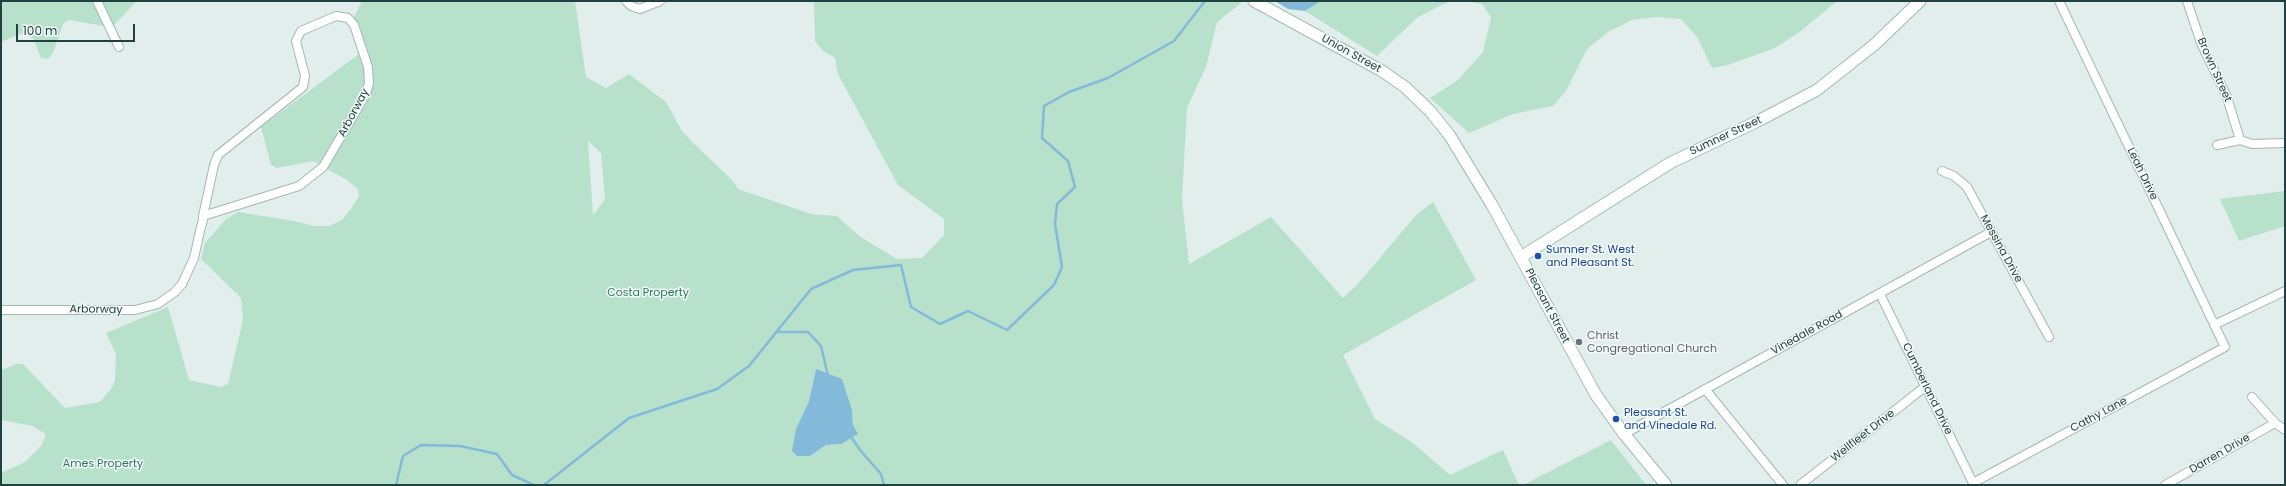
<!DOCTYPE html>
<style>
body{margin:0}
#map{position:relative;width:2286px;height:486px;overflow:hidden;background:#e2eeeb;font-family:Poppins,sans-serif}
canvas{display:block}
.frame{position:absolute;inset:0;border:2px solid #20413f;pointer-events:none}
.scale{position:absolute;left:16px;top:24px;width:119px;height:18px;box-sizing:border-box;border:2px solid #20413f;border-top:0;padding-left:5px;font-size:12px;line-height:14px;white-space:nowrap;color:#20413f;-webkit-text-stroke:3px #f3faf8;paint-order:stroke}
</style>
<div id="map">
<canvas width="2286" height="486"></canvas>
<div class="frame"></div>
<div class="scale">100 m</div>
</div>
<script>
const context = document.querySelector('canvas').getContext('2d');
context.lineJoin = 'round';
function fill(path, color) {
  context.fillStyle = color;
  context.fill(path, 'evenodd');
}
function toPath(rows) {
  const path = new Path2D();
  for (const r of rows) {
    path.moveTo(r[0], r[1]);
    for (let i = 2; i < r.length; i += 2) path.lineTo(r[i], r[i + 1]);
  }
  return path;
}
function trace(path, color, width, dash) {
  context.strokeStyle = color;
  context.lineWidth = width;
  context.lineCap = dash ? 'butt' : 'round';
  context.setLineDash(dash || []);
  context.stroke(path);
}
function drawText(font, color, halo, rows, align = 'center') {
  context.font = font + ' Poppins,sans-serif';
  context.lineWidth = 3;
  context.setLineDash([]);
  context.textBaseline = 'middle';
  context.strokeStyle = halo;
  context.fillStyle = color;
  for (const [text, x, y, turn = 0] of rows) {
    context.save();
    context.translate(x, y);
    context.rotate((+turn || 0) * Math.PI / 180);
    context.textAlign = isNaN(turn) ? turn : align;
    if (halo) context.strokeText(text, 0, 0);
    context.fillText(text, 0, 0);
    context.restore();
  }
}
const green = toPath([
 [1,1,137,1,115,24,109,27,69,20,63,24,53,53,48,59,41,58,33,38,20,34,1,42],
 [362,1,575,1,586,77,606,88,629,74,666,102,682,131,691,141,732,180,738,189,811,214,837,216,859,236,897,259,922,258,944,235,944,219,898,185,838,74,835,58,823,51,815,41,814,1,1239,1,1241,3,1217,22,1206,67,1187,108,1182,199,1189,264,1271,217,1343,298,1358,284,1416,215,1433,202,1476,280,1343,355,1375,419,1413,443,1450,475,1503,450,1519,485,1,485,1,473,25,462,41,446,46,434,32,426,1,420,1,370,16,364,23,364,65,408,100,402,113,386,115,380,116,354,106,333,168,307,189,380,221,387,228,384,243,320,241,298,201,259,205,243,226,219,238,212,294,221,314,226,329,226,342,220,351,209,359,196,358,189,347,180,313,161,277,168,271,165,261,127,363,51,365,48,358,24,354,17],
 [588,141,601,153,605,199,593,215],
 [816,369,852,410,853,425,841,444,826,445,810,456,796,429,809,401],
 [1321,1,1450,1,1418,17,1377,56,1305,11],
 [1466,1,1837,1,1801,31,1775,48,1728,65,1712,68,1697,37,1681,19,1656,17,1632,20,1608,32,1587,49,1566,91,1553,106,1513,114,1469,133,1430,98,1458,80,1483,52,1491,17,1482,4],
 [2285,191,2285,226,2239,241,2220,199],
 [1611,440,1646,485,1523,485]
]);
const water = toPath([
 [1275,1,1321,1,1305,11,1288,9],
 [816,369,842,379,852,410,853,425,858,434,841,444,826,445,810,456,797,456,792,451,796,429,809,401]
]);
const stream = toPath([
 [778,332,808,332,821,346,828,376],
 [850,435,860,450,881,474,884,485],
 [396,485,403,456,421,445,460,446,497,454,512,475,534,485],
 [544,485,629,418,717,389,749,366,811,289,853,270,901,265,911,307,940,324,968,311,1007,330,1054,285,1062,267,1055,224,1057,204,1075,187,1068,161,1042,138,1044,106,1069,92,1108,78,1174,41,1205,1]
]);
const minor = toPath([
 [97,1,119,47],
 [626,1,631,6,640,9,660,1],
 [2187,1,2201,43,2227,97,2240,140],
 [2217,145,2240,140,2252,144,2285,143],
 [1942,171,1954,176,1967,187,2049,337],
 [1880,294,1974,485],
 [1,310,135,310,158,304,175,292,182,284,194,258,200,231,203,220,203,216,214,165,218,155,303,87,305,76,296,41,301,31,336,16,348,18,354,25,368,67,369,83,366,94,323,167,299,186,203,216],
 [2214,325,2285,291],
 [1705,389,1783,485],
 [2252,397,2275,423,2285,430],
 [1624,434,1991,232],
 [1973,483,2225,347,2059,1],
 [1800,485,1926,386],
 [2165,485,2275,423]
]);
const secondary = toPath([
 [1254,1,1382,71,1405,87,1430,111,1450,136,1492,205,1596,395,1624,434,1666,485],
 [1521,257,1670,163,1760,120,1817,90,1874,45,1920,1]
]);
const markers = [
 [1538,256,4,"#1a4fb4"],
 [1579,342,4,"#6b7280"],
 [1616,419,4,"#1a4fb4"]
];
const streetNames = [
 ["Union Street",1351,54,29],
 ["Brown Street",2214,70,66],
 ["Arborway",354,113,-62],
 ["Sumner Street",1726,136,-25],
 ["Leah Drive",2142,174,64],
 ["Messina Drive",2001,249,61],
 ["Pleasant Street",1547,306,62],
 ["Arborway",96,310,1],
 ["Vinedale Road",1807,333,-29],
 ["Cumberland Drive",1927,389,64],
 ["Cathy Lane",2099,415,-28],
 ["Wellfleet Drive",1863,436,-38],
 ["Darren Drive",2220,454,-30]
];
const transitNames = [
 ["Sumner St. West",1546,250],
 ["and Pleasant St.",1546,263],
 ["Pleasant St.",1624,413],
 ["and Vinedale Rd.",1624,426]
];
const parkNames = [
 ["Costa Property",648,293],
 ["Ames Property",103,464]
];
const worshipNames = [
 ["Christ",1587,336],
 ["Congregational Church",1587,349]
];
fill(green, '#b8e1cc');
fill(water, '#84bad9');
trace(stream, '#84bad9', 2.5);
trace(minor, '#a4b7b4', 10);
trace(secondary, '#9fbbb7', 13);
trace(minor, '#fff', 8);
trace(secondary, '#fff', 11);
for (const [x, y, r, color] of markers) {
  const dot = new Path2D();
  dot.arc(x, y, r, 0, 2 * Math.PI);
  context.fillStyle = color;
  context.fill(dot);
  trace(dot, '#f3faf8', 1.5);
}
drawText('11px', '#20413f', '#f3faf8', streetNames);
drawText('11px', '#164399', '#f3faf8', transitNames, 'left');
drawText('11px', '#257c59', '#f3faf8', parkNames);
drawText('11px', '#5b616d', '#f3faf8', worshipNames, 'left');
</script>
